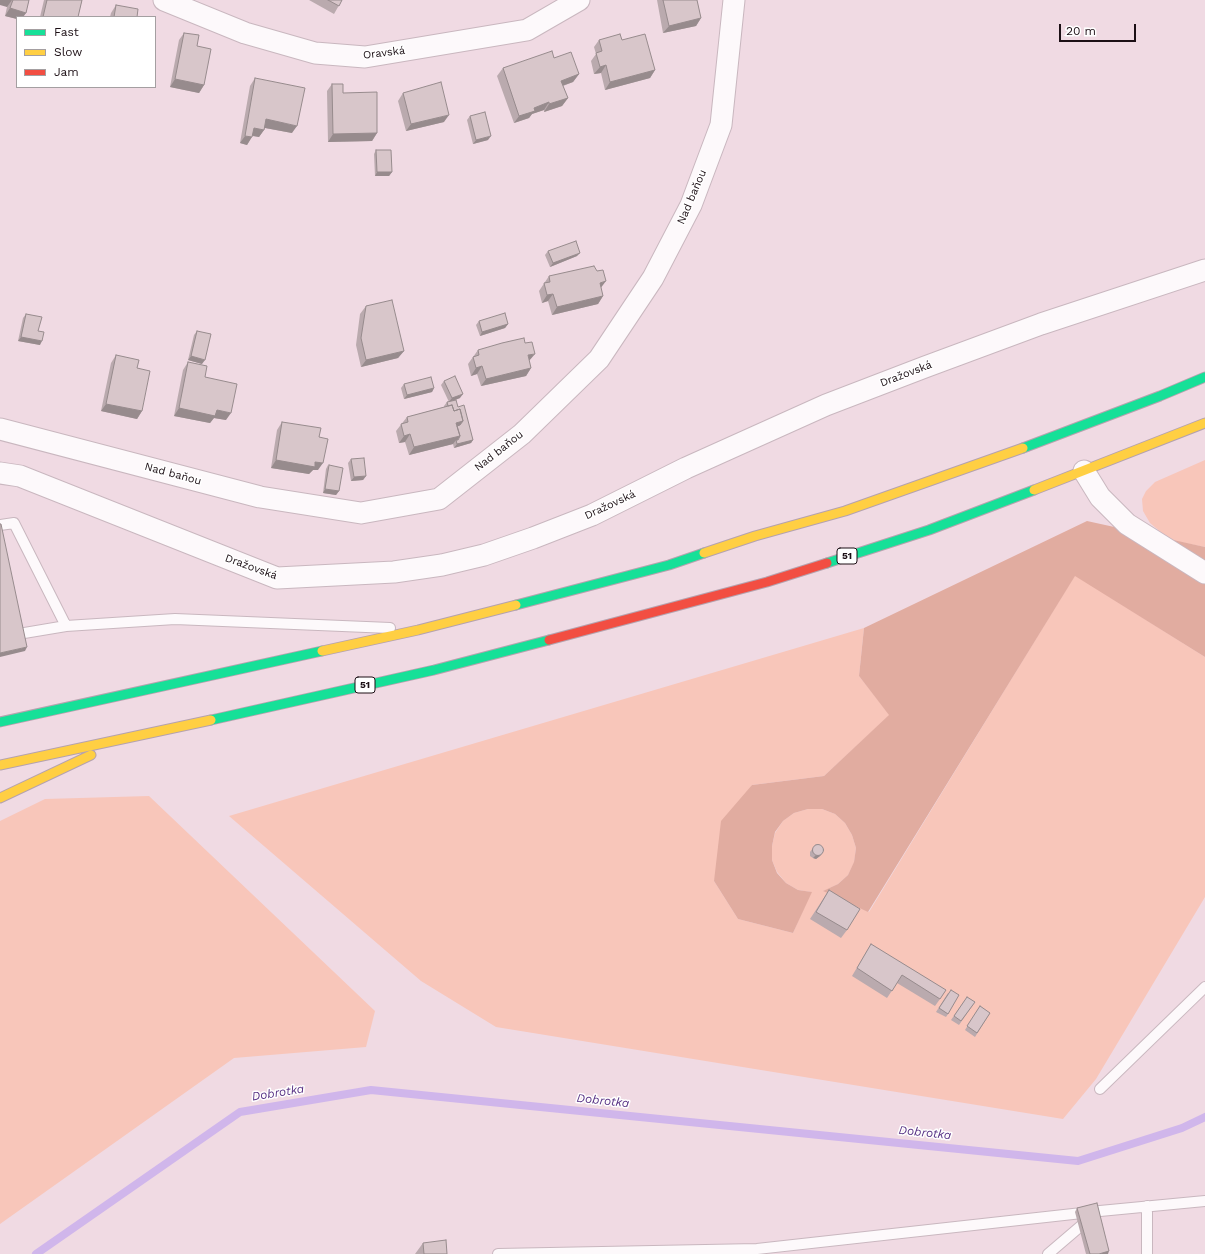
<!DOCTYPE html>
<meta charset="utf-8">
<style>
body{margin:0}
#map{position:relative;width:1205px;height:1254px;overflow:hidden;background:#f0dae3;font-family:"Work Sans",sans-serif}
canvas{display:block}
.legend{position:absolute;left:16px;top:16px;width:140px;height:72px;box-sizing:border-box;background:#fff;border:1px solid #a49fa1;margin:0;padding:5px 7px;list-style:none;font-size:12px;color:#1c0f15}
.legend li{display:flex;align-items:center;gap:8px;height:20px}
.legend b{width:20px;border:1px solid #a49fa1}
.scale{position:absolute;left:1059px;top:24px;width:77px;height:18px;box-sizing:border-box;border:2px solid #1c0f15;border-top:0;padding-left:5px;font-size:12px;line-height:14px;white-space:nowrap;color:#1c0f15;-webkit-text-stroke:3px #fff;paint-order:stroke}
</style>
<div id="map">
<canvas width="1205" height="1254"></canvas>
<ul class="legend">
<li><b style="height:5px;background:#16e098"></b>Fast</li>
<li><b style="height:5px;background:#ffcf43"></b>Slow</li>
<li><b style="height:5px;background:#f24e42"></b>Jam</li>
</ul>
<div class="scale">20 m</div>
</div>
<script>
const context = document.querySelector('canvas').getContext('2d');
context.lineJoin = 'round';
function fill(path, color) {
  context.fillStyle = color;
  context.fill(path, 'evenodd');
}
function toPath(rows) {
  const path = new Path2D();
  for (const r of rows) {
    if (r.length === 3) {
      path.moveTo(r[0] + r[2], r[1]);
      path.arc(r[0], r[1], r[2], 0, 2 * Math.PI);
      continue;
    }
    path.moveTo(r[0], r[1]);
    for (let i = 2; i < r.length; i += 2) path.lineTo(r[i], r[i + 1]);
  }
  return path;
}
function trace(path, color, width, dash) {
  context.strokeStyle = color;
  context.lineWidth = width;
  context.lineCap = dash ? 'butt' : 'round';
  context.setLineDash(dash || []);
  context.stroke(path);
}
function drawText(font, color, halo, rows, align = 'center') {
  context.font = font + ' "Work Sans",sans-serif';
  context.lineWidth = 3;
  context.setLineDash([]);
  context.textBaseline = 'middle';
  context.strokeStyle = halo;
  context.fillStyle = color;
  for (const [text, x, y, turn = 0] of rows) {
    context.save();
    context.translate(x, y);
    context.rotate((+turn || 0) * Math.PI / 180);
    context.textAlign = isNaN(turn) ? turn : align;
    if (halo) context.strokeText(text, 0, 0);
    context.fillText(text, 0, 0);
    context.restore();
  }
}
const green = toPath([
 [1205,460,1205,547,1170,540,1150,523,1143,511,1142,499,1146,491,1155,482],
 [1075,575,1205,657,1205,897,1096,1079,1063,1119,496,1027,421,981,229,816,864,628,859,676,890,715,824,776,752,785,714,881,738,919,793,933,811,892,798,890,786,883,777,872,772,860,772,846,775,833,783,821,794,813,808,809,822,809,835,814,845,823,852,835,856,848,854,863,848,875,838,884,824,891,869,912],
 [149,796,375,1011,366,1047,234,1058,0,1224,0,821,45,799]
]);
const forest = toPath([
 [1087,521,1205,547,1205,657,1075,576,868,912,823,891,838,884,848,875,854,862,856,848,852,835,845,823,835,814,822,809,808,809,794,813,783,821,775,832,772,846,772,860,777,873,786,883,798,890,812,892,793,933,738,919,714,881,721,821,752,785,824,776,889,715,859,676,864,628]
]);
const stream = toPath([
 [36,1254,240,1112,371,1090,1078,1161,1182,1128,1205,1117]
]);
const lane = toPath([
 [0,525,14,523,66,626],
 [0,637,66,626,175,619,390,628],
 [1100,1089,1205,987],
 [498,1254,757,1249,1100,1211,1205,1201],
 [1048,1254,1089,1219],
 [1147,1254,1147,1206]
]);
const street = toPath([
 [164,0,245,33,315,53,365,57,527,30,579,0],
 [0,429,260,497,361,513,439,499,522,434,599,359,653,278,691,205,721,125,734,0],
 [1084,471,1100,497,1127,524,1205,573],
 [0,473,20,476,277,578,394,572,442,565,484,555,533,538,592,515,686,468,826,405,925,367,1041,324,1205,270]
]);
const fast = toPath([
 [1023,448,1160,396,1205,377],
 [827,563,929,530,1034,490],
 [516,605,669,565,704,553],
 [211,720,434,670,549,640],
 [0,722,322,651]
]);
const slow = toPath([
 [1034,490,1205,423],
 [704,553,755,536,845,511,1023,448],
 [322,651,418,630,516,605],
 [0,765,211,720],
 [0,798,91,755]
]);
const jam = toPath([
 [549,640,767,582,827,563]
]);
const wall = toPath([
 [0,0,29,0,26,13,23,17,17,17,17,19,5,16,7,7],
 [44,0,82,0,78,17,40,17],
 [309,0,342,0,334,14],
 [657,0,697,0,701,18,696,26,663,33],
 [116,5,137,17,139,17,110,17,111,13],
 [184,33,197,46,204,85,199,93,170,87,179,40],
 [599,40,622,40,655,70,650,78,605,90,601,73,594,74,591,61,596,54,594,47],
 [554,58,579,74,573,82,563,86,568,98,562,106,544,112,544,110,532,114,529,118,514,123,497,76,503,68],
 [255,78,292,133,265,128,264,130,259,137,252,136,247,145,240,143,250,86],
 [332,84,343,93,377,133,372,141,328,142,327,91],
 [403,93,444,122,406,131,398,101],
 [470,116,488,140,473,144,467,120],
 [376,150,392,172,389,176,375,176,374,154],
 [548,251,577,256,550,267,545,255],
 [549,276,601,288,603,296,598,304,552,315,548,301,542,303,539,291],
 [366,306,404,351,398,358,361,367,356,345,360,314],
 [26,314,38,331,40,345,18,341,23,318],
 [479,321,508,324,505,328,480,336,476,325],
 [197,331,202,364,188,360,194,335],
 [478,350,529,361,531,368,526,376,481,386,477,374,471,376,468,364],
 [116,355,137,368,142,411,137,419,101,411,111,363],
 [188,362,205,377,226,420,214,418,210,423,174,416,183,370],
 [444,381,460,398,453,401,458,407,473,440,471,443,454,448,453,444,409,455,405,442,399,443,396,431,407,417,444,407,444,406,447,402,449,402,441,385],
 [404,384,434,388,432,392,404,399,401,388],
 [282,422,319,437,318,470,313,470,309,474,271,468,277,430],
 [351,459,366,476,363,480,351,481,348,463],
 [328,465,339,491,336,495,323,493,326,469],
 [816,844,823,852,820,856,816,859,813,858,810,856,810,852],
 [829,890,847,930,841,938,810,919],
 [871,944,940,999,935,1006,897,983,887,998,852,976],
 [948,993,948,1014,946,1017,936,1012],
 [967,997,975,1002,959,1025,951,1020],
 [980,1006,990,1013,975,1037,965,1030],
 [1077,1208,1108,1254,1086,1254,1075,1212],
 [423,1243,447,1254,415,1254]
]);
const shadedWall = toPath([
 [0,0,12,0,7,7,0,5],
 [10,8,26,13,23,17,17,17,17,19,5,16],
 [701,18,696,26,663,33,669,26],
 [606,65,601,73,594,74,600,67],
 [655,70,650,78,605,90,610,82],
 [579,74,573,82,556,88,561,81],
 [175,79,204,85,199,93,170,87],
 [568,98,562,106,544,112,549,104],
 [549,102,544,110,532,114,529,118,514,123,519,116,534,108],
 [449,115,444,122,406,131,411,124],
 [266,119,297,126,292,133,260,127],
 [254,128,264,130,259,137,249,135],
 [377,133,372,141,328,142,333,134],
 [245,136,252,137,247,145,240,143],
 [491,136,488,140,473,144,476,140],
 [377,172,392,172,389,176,375,176],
 [580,253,577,256,550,267,553,263],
 [606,281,600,289,600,283],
 [553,294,548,301,542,303,547,295],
 [603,296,598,304,552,315,557,307],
 [508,324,505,328,480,336,482,332],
 [21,337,42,341,40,345,18,341],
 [404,351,398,358,361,367,366,360],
 [535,354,529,361,528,355],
 [191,356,205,360,202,364,188,360],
 [482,366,477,374,471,376,476,368],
 [531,368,526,376,481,386,486,379],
 [434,388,432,392,404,399,407,395],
 [463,394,460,398,449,402,452,398],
 [106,404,142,411,137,419,101,411],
 [179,408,217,410,231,413,226,420,214,418,210,423,174,416],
 [463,421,458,429,456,423],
 [410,434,405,442,399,443,404,436],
 [460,436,456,442,456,440,453,444,409,455,414,447],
 [473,440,471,443,454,448,457,444],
 [276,460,315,462,323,463,318,470,313,470,309,474,271,468],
 [366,476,363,480,351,481,354,477],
 [325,489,339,491,336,495,323,493],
 [27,647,25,651,0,657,0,653],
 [823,852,820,856,816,859,813,858,816,855],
 [1109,1251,1108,1254,1099,1254]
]);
const building = toPath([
 [13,0,29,0,26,13,10,8,13,0],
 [47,0,82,0,78,17,43,17,47,0],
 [328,0,342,0,339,6,328,0],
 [663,0,697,0,701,18,669,26,663,0],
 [116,5,138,9,137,17,139,17,114,17,116,5],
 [184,33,199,35,197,46,211,49,204,85,175,79,184,33],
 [620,34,622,40,645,34,655,70,610,82,606,65,600,67,596,53,602,51,599,40,620,34],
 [552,51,554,58,571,52,579,74,561,81,568,98,549,104,549,102,534,108,535,111,519,116,503,68,552,51],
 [255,78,305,88,297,126,266,119,264,130,254,128,252,137,245,136,255,78],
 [441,82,449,115,411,124,403,93,441,82],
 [332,84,343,84,343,93,377,92,377,133,333,134,332,84],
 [485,112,491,136,476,140,470,116,485,112],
 [376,150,391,150,392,172,377,172,376,150],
 [576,241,580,253,553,263,548,251,576,241],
 [594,266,597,271,603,270,606,281,600,283,603,296,557,307,553,294,547,295,544,283,550,282,549,276,594,266],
 [392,300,404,351,366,360,361,338,366,306,392,300],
 [505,313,508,324,482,332,479,321,505,313],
 [26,314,42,317,38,331,44,332,42,341,21,337,26,314],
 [197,331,211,334,205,360,191,356,197,331],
 [524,338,525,343,532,342,535,354,528,355,531,368,486,379,482,366,476,368,473,357,479,355,478,350,502,343,524,338],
 [116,355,139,360,137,368,150,371,142,411,106,404,116,355],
 [188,362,207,366,205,377,237,384,231,413,217,410,215,416,179,408,188,362],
 [455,376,463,394,452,398,444,381,455,376],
 [431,377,434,388,407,395,404,384,431,377],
 [456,400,458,407,464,405,473,440,457,444,456,440,458,440,460,436,457,426,460,425,463,421,460,409,454,411,452,405,448,406,447,402,456,400],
 [452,405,454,411,460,409,463,421,456,423,460,436,414,447,410,434,404,436,401,424,408,422,407,417,452,405],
 [282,422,321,428,319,437,328,439,323,463,315,462,315,467,276,460,282,422],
 [364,458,366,476,354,477,351,459,364,458],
 [329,465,343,468,339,491,325,489,329,465],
 [0,524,1,524,27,647,0,653,0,524],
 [818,850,5.5],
 [829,890,860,909,847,930,816,912,829,890],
 [871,944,946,990,940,999,902,975,892,991,857,968,871,944],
 [951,990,959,995,948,1014,939,1008,951,990],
 [967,997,975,1002,961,1021,954,1016,967,997],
 [980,1006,990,1013,977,1033,967,1026,980,1006],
 [1097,1203,1109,1251,1099,1254,1090,1254,1077,1208,1097,1203],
 [446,1240,447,1254,424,1254,423,1243,446,1240]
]);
const shields = [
 [847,556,20],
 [365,685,20]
];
const shieldNames = [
 ["51",847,556],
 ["51",365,685]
];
const streetNames = [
 ["Oravská",384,53,-7],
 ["Nad baňou",692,197,-67],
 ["Dražovská",906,374,-21],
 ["Nad baňou",499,451,-38],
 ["Nad baňou",173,474,15],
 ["Dražovská",610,505,-25],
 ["Dražovská",251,567,20]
];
const waterNames = [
 ["Dobrotka",278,1093,-9],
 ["Dobrotka",603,1101,6],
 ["Dobrotka",925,1133,6]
];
fill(green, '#f8c6ba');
fill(forest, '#e1aca0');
trace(stream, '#d0b6eb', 8);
trace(lane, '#c9b7bf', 12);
trace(street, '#c9b7bf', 23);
trace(fast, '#b5a2ae', 11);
trace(slow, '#b5a2ae', 11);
trace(jam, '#b5a2ae', 11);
trace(lane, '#fdf9fb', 10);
trace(street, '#fdf9fb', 21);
trace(fast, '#16e098', 9);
trace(slow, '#ffcf43', 9);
trace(jam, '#f24e42', 9);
fill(wall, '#baaaae');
fill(shadedWall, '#978b8d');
fill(building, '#d8c6ca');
trace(building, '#978b8d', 1);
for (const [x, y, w] of shields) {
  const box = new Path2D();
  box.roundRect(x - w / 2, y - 8, w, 16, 3);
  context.fillStyle = '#fff';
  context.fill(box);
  trace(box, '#1c0f15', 1);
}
drawText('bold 10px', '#1c0f15', null, shieldNames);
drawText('11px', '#1c0f15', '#fff', streetNames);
drawText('italic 12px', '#583285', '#fff', waterNames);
</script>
